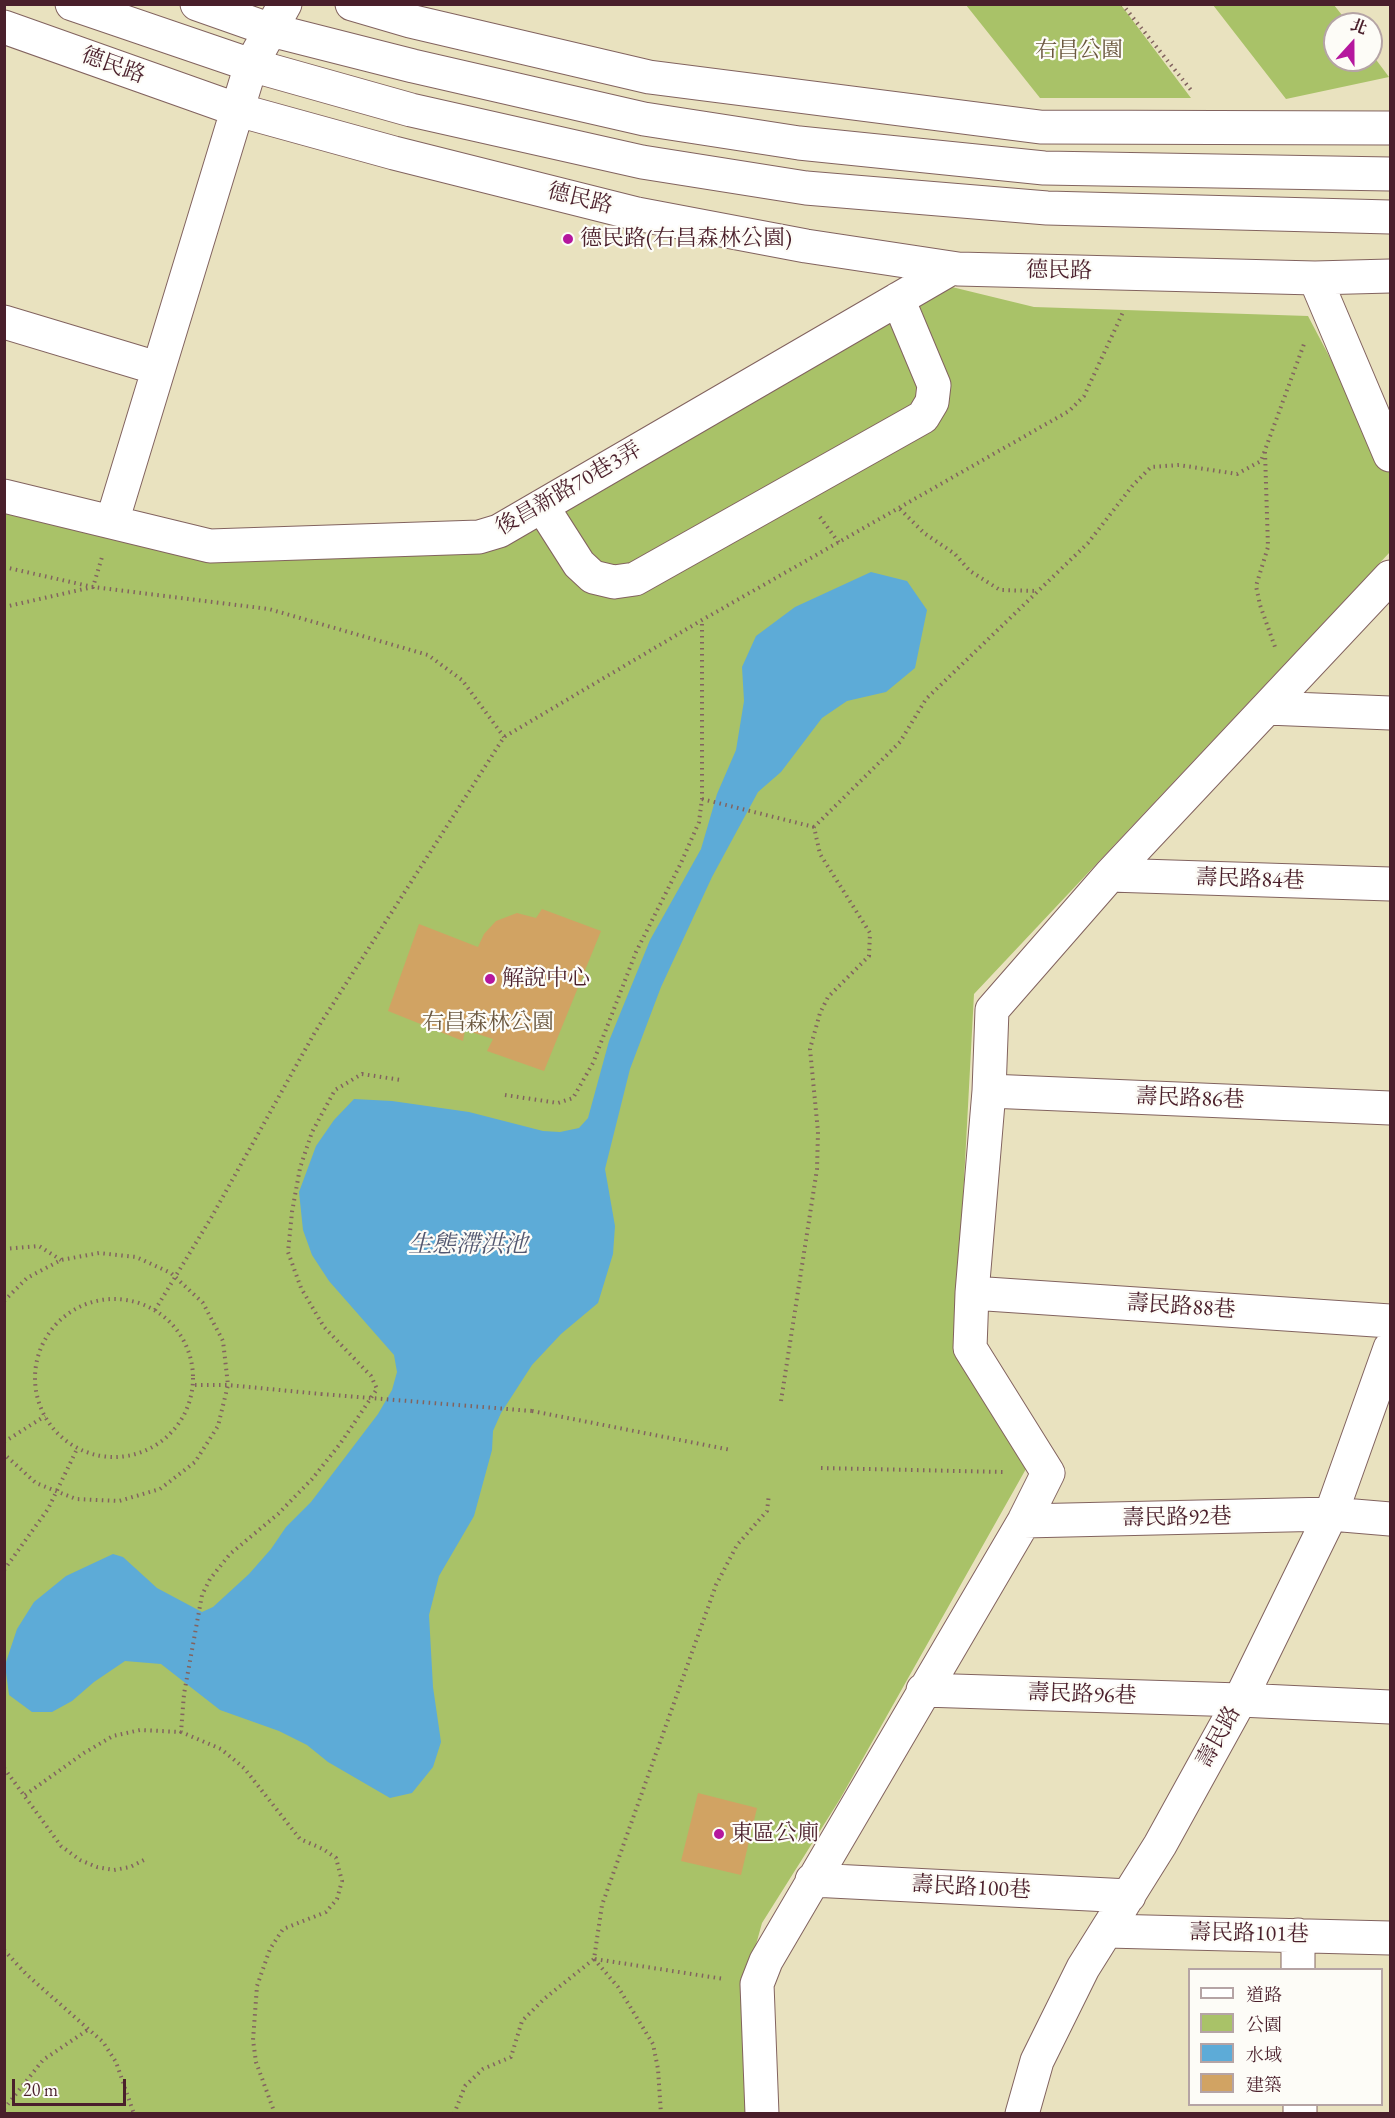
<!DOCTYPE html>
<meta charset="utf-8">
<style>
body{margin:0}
#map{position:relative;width:1395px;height:2118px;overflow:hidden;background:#e9e2bf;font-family:"EB Garamond","Noto Serif TC",serif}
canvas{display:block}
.frame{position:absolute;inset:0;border:6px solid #4a1f2b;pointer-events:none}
.legend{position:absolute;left:1188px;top:1968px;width:195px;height:138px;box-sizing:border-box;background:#fdfcf7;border:2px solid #b5a4a5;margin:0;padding:8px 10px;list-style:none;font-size:18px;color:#4a1f2b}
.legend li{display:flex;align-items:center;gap:12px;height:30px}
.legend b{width:30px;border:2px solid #b5a4a5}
.north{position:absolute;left:1323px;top:12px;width:60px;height:60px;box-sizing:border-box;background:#fdfcf7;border:2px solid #b5a4a5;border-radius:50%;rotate:21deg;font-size:16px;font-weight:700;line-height:24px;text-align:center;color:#4a1f2b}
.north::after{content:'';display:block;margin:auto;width:21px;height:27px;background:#b5179e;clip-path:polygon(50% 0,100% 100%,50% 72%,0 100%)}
.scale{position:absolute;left:12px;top:2079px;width:114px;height:27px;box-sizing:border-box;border:3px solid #4a1f2b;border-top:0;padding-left:8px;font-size:18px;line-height:21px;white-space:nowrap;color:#4a1f2b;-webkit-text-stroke:4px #fdfcf7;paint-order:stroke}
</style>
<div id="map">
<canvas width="1395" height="2118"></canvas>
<div class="frame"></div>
<ul class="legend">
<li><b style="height:8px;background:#fff"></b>道路</li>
<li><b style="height:16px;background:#a9c268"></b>公園</li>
<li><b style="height:16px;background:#5dabd7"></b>水域</li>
<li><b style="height:16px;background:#d1a363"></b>建築</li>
</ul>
<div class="north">北</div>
<div class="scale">20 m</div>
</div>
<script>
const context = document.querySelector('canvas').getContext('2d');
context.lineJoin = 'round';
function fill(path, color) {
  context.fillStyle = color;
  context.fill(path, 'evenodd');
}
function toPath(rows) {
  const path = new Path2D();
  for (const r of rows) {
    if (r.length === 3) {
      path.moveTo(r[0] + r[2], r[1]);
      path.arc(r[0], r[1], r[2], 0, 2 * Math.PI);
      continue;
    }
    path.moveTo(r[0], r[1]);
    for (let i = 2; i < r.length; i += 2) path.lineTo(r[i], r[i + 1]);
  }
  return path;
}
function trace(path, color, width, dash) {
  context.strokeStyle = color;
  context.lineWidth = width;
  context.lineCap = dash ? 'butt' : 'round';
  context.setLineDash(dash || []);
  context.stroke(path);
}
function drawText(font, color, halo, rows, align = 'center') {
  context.font = font + ' "EB Garamond","Noto Serif TC",serif';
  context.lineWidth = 4.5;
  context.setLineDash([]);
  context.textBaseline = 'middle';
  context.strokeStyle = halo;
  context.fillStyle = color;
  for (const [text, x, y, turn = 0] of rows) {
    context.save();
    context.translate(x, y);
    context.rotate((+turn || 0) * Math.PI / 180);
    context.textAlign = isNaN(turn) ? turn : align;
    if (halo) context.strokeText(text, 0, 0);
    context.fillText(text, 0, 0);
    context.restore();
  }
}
const green = toPath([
 [966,5,1121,5,1191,98,1040,98],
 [1213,5,1334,5,1349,24,1335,24,1335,60,1371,60,1371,53,1389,77,1286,99],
 [919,279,1034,307,1308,316,1390,472,1390,552,974,994,955,1349,1031,1460,840,1799,762,1923,744,1988,750,2113,5,2114,5,494,268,558,503,531]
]);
const water = toPath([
 [871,572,907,581,927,610,915,668,886,692,847,701,822,718,781,772,758,792,712,877,661,987,630,1069,605,1169,615,1226,613,1254,598,1303,561,1334,532,1365,501,1413,493,1431,492,1450,474,1516,439,1576,429,1615,433,1687,441,1742,433,1767,412,1793,390,1798,328,1762,307,1745,279,1731,220,1710,161,1664,125,1661,94,1682,72,1701,52,1712,32,1712,9,1695,5,1665,17,1629,34,1602,66,1576,113,1554,123,1557,157,1588,202,1612,213,1607,249,1574,271,1549,286,1527,311,1502,378,1414,392,1390,397,1372,394,1355,329,1281,312,1255,303,1230,299,1192,316,1146,334,1120,354,1099,392,1101,469,1112,543,1131,560,1132,579,1128,588,1118,609,1041,650,940,701,849,717,794,736,750,744,701,742,667,756,636,795,607]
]);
const building = toPath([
 [542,909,601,931,544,1071,487,1051,493,1039,465,1030,463,1041,388,1011,419,924,478,947,484,934,496,921,517,913,536,918],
 [698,1793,757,1808,741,1875,681,1861]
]);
const path = toPath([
 [1122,4,1191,90],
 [1265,452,1268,547,1256,586,1260,605,1275,647],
 [900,509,924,533,955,554,970,571,1000,590,1038,591],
 [820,517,839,543],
 [4,567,93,587,269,609,428,655,462,680,504,737],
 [4,607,93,587,102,557],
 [702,799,814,827],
 [505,1095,558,1103,573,1098,593,1063,636,952,680,865,699,822,702,799,702,621],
 [4,1249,39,1246,61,1260],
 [114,1378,79],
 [4,1301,27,1278,61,1260,99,1253,136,1257,171,1273,203,1303,223,1341,228,1385,218,1426,195,1462,160,1489,119,1501,76,1499,36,1483,4,1454],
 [155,1310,211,1218,315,1032,504,737,702,620,1069,411,1084,396,1124,310],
 [195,1385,228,1385,321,1394],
 [781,1401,817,1169,818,1132,810,1049,820,1013,828,997,869,956,870,933,820,854,814,827,900,742,926,699,1088,543,1133,485,1151,467,1179,465,1237,474,1261,461,1304,344],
 [532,1411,731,1450],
 [4,1442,45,1416],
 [821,1468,1004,1472],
 [4,1570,48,1509,77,1449],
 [4,1768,61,1846,80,1860,97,1867,114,1870,130,1867,144,1860],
 [25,1795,84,1753,113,1736,140,1730,181,1732],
 [4,1950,26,1974,103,2042,116,2062,134,2114],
 [594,1959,618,1987,653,2044,658,2069,661,2114],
 [595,1959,724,1979],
 [4,2109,43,2060,89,2029],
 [275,2114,256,2062,253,2040,257,1986,270,1949,283,1929,326,1912,337,1899,342,1881,336,1858,323,1849,300,1839,244,1768,221,1749,181,1732,184,1694,202,1595,210,1579,230,1554,278,1514,312,1479,340,1444,377,1389,371,1376,324,1327,301,1288,288,1252,292,1212,300,1168,312,1132,335,1090,362,1074,401,1080],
 [454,2114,465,2086,483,2069,511,2057,522,2021,544,1999,594,1959,602,1905,716,1585,737,1545,767,1511,769,1494]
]);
const minor = toPath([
 [72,4,251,65,411,110,642,162,806,188,1047,208,1390,217],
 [197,4,271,30,413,66,644,119,799,143,1044,168,1390,174],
 [352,4,410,21,649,77,1040,127,1390,128],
 [4,27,238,110,394,153,637,214,806,246,958,269,1315,278,1390,276],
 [1315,278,1390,455],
 [4,322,157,368],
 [4,496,210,546,479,537,499,531,950,269],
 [542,506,579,564,593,577,614,582,635,579,923,417,932,402,934,385,898,299],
 [112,522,251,65,285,4],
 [1267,708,1390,713],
 [1110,875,1390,884],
 [989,1091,1390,1108],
 [972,1293,1390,1321],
 [1024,1521,1331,1514,1390,1519],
 [923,1690,1240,1700,1390,1707],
 [812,1880,1129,1896],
 [1107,1931,1390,1938],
 [1298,1935,1298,1970],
 [1300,2104,1300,2114],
 [762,2114,757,1984,766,1961,1024,1521,1048,1473,970,1348,972,1293,989,1091,992,1010,1110,875,1390,577],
 [1022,2114,1037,2061,1083,1968,1160,1845,1240,1700,1331,1514,1390,1348]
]);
const pathBridge = toPath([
 [321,1394,532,1411]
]);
const markers = [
 [568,239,6,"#b5179e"],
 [490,979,6,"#b5179e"],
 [719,1834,6,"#b5179e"]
];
const parkNames = [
 ["右昌公園",1079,51],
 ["右昌森林公園",488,1023]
];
const streetNames = [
 ["德民路",113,66,20],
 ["德民路",580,199,14],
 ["德民路",1059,271,1],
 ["後昌新路70巷3弄",569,489,-30],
 ["壽民路84巷",1250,880,2],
 ["壽民路86巷",1190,1099,2],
 ["壽民路88巷",1181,1307,4],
 ["壽民路92巷",1177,1518,-1],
 ["壽民路96巷",1082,1695,2],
 ["壽民路",1219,1737,-61],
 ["壽民路100巷",971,1888,3],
 ["壽民路101巷",1249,1934,1]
];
const poiNames = [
 ["德民路(右昌森林公園)",580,239],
 ["解說中心",502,979],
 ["東區公廁",731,1834]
];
const waterNames = [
 ["生態滯洪池",468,1245]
];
fill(green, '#a9c268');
fill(water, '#5dabd7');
fill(building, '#d1a363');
trace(minor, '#82635f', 35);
trace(path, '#82635f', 4, [1.5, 4.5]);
trace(minor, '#fff', 33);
trace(pathBridge, '#82635f', 4, [1.5, 4.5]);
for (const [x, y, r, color] of markers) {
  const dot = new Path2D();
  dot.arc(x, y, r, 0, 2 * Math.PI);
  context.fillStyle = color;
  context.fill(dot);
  trace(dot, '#fdfcf7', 2);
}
drawText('22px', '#6b5840', '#fdfcf7', parkNames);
drawText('22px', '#4a1f2b', '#fdfcf7', streetNames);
drawText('22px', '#4a1f2b', '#fdfcf7', poiNames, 'left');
drawText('italic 24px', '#525770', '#fdfcf7', waterNames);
</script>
